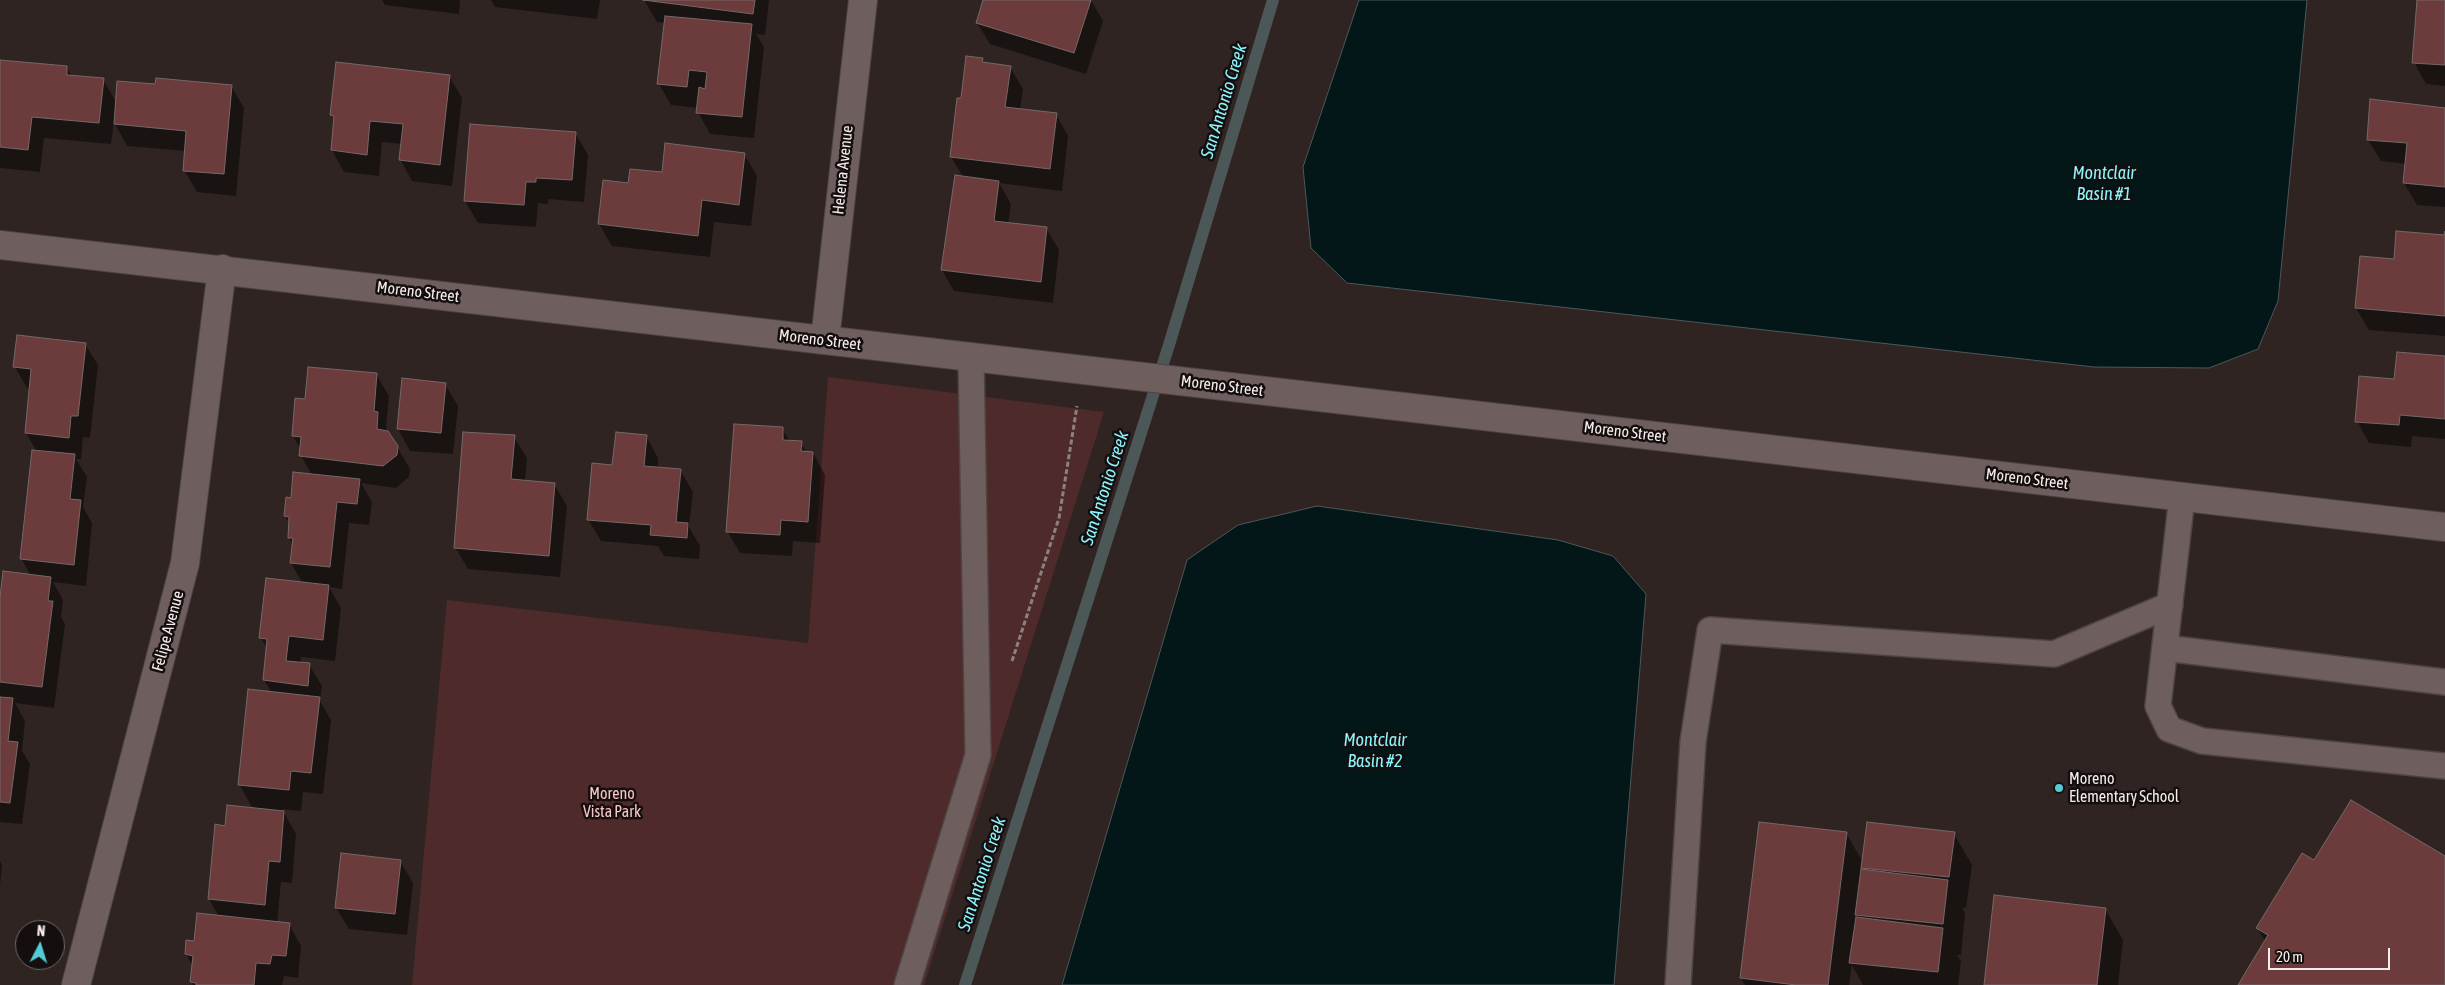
<!DOCTYPE html>
<style>
body{margin:0}
#map{position:relative;width:2445px;height:985px;overflow:hidden;background:#302423;font-family:"Asap Condensed",sans-serif}
canvas{display:block}
.north{position:absolute;left:15px;top:920px;width:50px;height:50px;box-sizing:border-box;background:#140f0e;border:1px solid #6e6867;border-radius:50%;rotate:5deg;font-size:14px;font-weight:700;line-height:20px;text-align:center;color:#f5edec}
.north::after{content:'';display:block;margin:auto;width:18px;height:22px;background:#51ccd4;clip-path:polygon(50% 0,100% 100%,50% 72%,0 100%)}
.scale{position:absolute;left:2268px;top:948px;width:122px;height:22px;box-sizing:border-box;border:2px solid #f5edec;border-top:0;padding-left:6px;font-size:15px;line-height:18px;white-space:nowrap;color:#f5edec;-webkit-text-stroke:4px #140f0e;paint-order:stroke}
</style>
<div id="map">
<canvas width="2445" height="985"></canvas>
<div class="north">N</div>
<div class="scale">20 m</div>
</div>
<script>
const context = document.querySelector('canvas').getContext('2d');
context.lineJoin = 'round';
function fill(path, color) {
  context.fillStyle = color;
  context.fill(path, 'evenodd');
}
function toPath(rows) {
  const path = new Path2D();
  for (const r of rows) {
    path.moveTo(r[0], r[1]);
    for (let i = 2; i < r.length; i += 2) path.lineTo(r[i], r[i + 1]);
  }
  return path;
}
function trace(path, color, width, dash) {
  context.strokeStyle = color;
  context.lineWidth = width;
  context.lineCap = dash ? 'butt' : 'round';
  context.setLineDash(dash || []);
  context.stroke(path);
}
function drawText(font, color, halo, rows, align = 'center') {
  context.font = font + ' "Asap Condensed",sans-serif';
  context.lineWidth = 5;
  context.setLineDash([]);
  context.textBaseline = 'middle';
  context.strokeStyle = halo;
  context.fillStyle = color;
  for (const [text, x, y, turn = 0] of rows) {
    context.save();
    context.translate(x, y);
    context.rotate((+turn || 0) * Math.PI / 180);
    context.textAlign = isNaN(turn) ? turn : align;
    if (halo) context.strokeText(text, 0, 0);
    context.fillText(text, 0, 0);
    context.restore();
  }
}
const green = toPath([
 [828,377,1104,412,924,985,412,985,447,600,808,643]
]);
const water = toPath([
 [1359,0,2307,0,2278,301,2258,349,2209,368,2094,367,1347,283,1311,248,1303,167,1359,0],
 [1317,506,1558,540,1613,556,1646,594,1614,985,1062,985,1187,560,1238,525,1317,506]
]);
const shadow = toPath([
 [382,0,460,0,459,14,385,5],
 [491,0,600,0,597,19,495,7],
 [644,0,769,0,765,35,756,34,764,47,754,138,710,134,698,112,698,108,671,105,659,84,666,23,657,22],
 [985,0,1091,0,1103,21,1086,74,990,44,977,23],
 [2419,0,2445,0,2445,86,2426,84,2414,62],
 [967,58,982,60,985,64,1010,67,1023,89,1020,110,1056,114,1068,136,1062,191,999,183,1011,204,1008,224,1046,228,1059,250,1053,303,954,291,942,270,963,177,951,157],
 [0,61,67,68,72,77,103,80,117,103,156,86,231,86,244,108,236,196,197,192,184,170,186,151,127,146,114,122,111,144,44,138,40,172,0,168],
 [449,76,462,98,452,186,412,181,400,159,402,144,382,142,379,176,344,172,332,150,335,121,332,115],
 [2445,109,2445,207,2417,205,2404,183,2406,164,2381,161,2368,140],
 [471,125,575,133,588,155,584,202,548,199,548,204,538,203,536,227,478,223,465,201],
 [744,154,757,176,751,226,714,222,710,257,612,246,599,224,629,184,663,174],
 [2445,236,2445,336,2369,330,2356,308,2395,260],
 [85,344,98,365,90,438,83,437,81,459,76,459,87,477,83,507,92,523,86,586,53,582,63,600,61,617,65,624,54,708,15,703,25,721,22,751,30,764,22,824,0,822,0,607,31,576,21,558,37,452,26,433,30,389,27,388,15,367],
 [2445,358,2445,439,2412,436,2411,447,2369,443,2357,421,2395,381],
 [376,374,389,396,386,428,410,469,409,477,396,488,361,483,372,502,369,525,349,523,342,589,329,587,341,608,335,661,301,657,300,664,309,665,322,686,320,701,331,720,323,794,303,792,301,811,282,809,296,834,292,883,281,882,277,923,289,924,301,946,298,978,284,976,282,985,193,985,191,982,193,966,186,954,219,917,209,899,227,827,253,809,239,784,272,693,264,680,268,650,261,638,303,584,291,563,293,545,289,537,290,525,285,516,292,499,312,475,301,456,301,450,293,436,307,400],
 [445,384,458,406,453,454,410,451,398,429],
 [782,429,790,442,801,443,807,453,813,453,825,475,820,543,793,541,792,556,740,553,727,531],
 [646,436,658,458,658,468,680,470,693,492,689,527,700,546,699,559,664,556,658,546,601,541,588,519,613,466],
 [514,437,527,458,525,482,554,484,567,506,560,577,468,569,455,547],
 [1846,833,1863,862,1954,834,1972,865,1966,908,1962,907,1965,913,1961,955,1957,955,1961,961,1958,985,1863,985,1852,965,1849,985,1745,985,1741,978],
 [2445,858,2445,985,2239,985,2266,942,2257,928,2315,862],
 [0,861,2,865,0,886],
 [400,861,413,883,407,935,349,929,336,908],
 [2105,909,2123,940,2118,985,1985,985]
]);
const stream = toPath([
 [965,985,1169,345,1273,0]
]);
const building = toPath([
 [643,0,755,0,753,14,643,0],
 [983,0,1091,0,1074,53,976,23,983,0],
 [2417,0,2445,0,2445,65,2412,63,2417,0],
 [665,16,752,24,742,117,696,113,699,87,705,89,707,72,689,70,687,87,657,84,665,16],
 [966,56,983,58,982,62,1011,66,1005,107,1057,113,1050,169,950,157,957,98,961,98,966,56],
 [0,60,67,66,67,75,104,78,99,123,32,117,28,150,0,147,0,60],
 [336,62,450,75,440,165,399,160,403,124,370,121,367,155,331,150,334,116,330,115,336,62],
 [156,78,232,85,224,174,183,171,186,131,114,124,117,81,155,84,156,78],
 [2370,99,2445,108,2445,187,2403,183,2407,143,2367,140,2370,99],
 [470,124,576,132,572,180,536,178,536,182,526,182,524,205,464,201,470,124],
 [665,143,745,153,739,205,702,200,698,236,598,224,603,180,628,183,630,169,662,172,665,143],
 [955,175,999,181,994,221,1047,227,1041,282,941,270,955,175],
 [2396,231,2444,235,2445,231,2445,316,2355,308,2360,256,2394,259,2396,231],
 [17,335,86,343,78,416,71,416,69,438,25,433,31,369,13,367,17,335],
 [2397,352,2445,356,2445,419,2400,415,2399,425,2355,422,2359,376,2394,379,2397,352],
 [308,367,377,373,374,411,378,412,377,429,388,431,398,446,397,455,383,466,299,456,301,437,292,436,295,398,305,399,308,367],
 [402,378,446,383,441,433,397,429,402,378],
 [734,424,783,427,783,440,802,441,801,451,813,452,808,522,781,520,780,535,726,532,734,424],
 [463,432,515,435,511,479,555,483,549,556,454,548,463,432],
 [616,432,647,435,644,466,681,469,676,522,688,523,687,538,650,535,651,525,587,520,592,463,612,465,616,432],
 [32,450,75,454,70,499,81,500,74,565,20,559,32,450],
 [293,472,360,479,357,504,337,502,330,567,290,563,293,538,288,538,289,517,284,516,286,497,291,498,293,472],
 [3,571,51,577,48,601,53,601,42,687,0,682,0,597,3,571],
 [266,578,329,585,323,640,289,636,286,661,310,663,308,686,263,680,267,639,259,638,266,578],
 [248,689,320,697,311,773,291,771,289,790,238,785,248,689],
 [0,697,13,698,8,741,18,742,10,803,0,802,0,697],
 [2351,800,2445,856,2445,985,2238,985,2268,935,2256,928,2302,853,2314,860,2351,800],
 [227,805,284,811,280,862,269,861,265,905,208,899,215,824,225,826,227,805],
 [1759,822,1847,832,1828,985,1796,985,1740,978,1759,822],
 [1867,822,1955,832,1949,877,1861,868,1867,822],
 [341,853,401,860,395,914,335,908,341,853],
 [1861,869,1948,880,1943,924,1855,915,1861,869],
 [1994,895,2106,908,2097,985,1984,985,1994,895],
 [197,913,290,923,286,956,272,955,270,964,256,963,254,985,196,985,196,983,190,982,193,956,185,954,186,940,194,941,197,913],
 [1856,917,1943,928,1938,972,1849,963,1856,917]
]);
const path = toPath([
 [1012,661,1059,518,1077,406]
]);
const service = toPath([
 [2182,497,2158,706,2169,729,2202,741,2445,766],
 [2165,648,2445,682],
 [907,985,978,755,971,357],
 [1678,985,1693,742,1710,630,2054,654,2170,605]
]);
const minor = toPath([
 [825,340,863,0],
 [76,985,185,563,222,269]
]);
const tertiary = toPath([
 [0,245,2445,527]
]);
const markers = [
 [2059,788,5,"#51ccd4"]
];
const streetNames = [
 ["Helena Avenue",843,170,-84],
 ["Moreno Street",418,292,7],
 ["Moreno Street",820,340,7],
 ["Moreno Street",1222,386,7],
 ["Moreno Street",1625,432,7],
 ["Moreno Street",2027,479,7],
 ["Felipe Avenue",168,631,-75]
];
const poiNames = [
 ["Moreno",2069,779],
 ["Elementary School",2069,797]
];
const parkNames = [
 ["Moreno",612,794],
 ["Vista Park",612,812]
];
const waterNames = [
 ["San Antonio Creek",1224,101,-73],
 ["Montclair",2104,173],
 ["Basin #1",2104,194],
 ["San Antonio Creek",1105,488,-72],
 ["Montclair",1375,740],
 ["Basin #2",1375,761],
 ["San Antonio Creek",982,874,-72]
];
fill(green, '#4f2a2a');
fill(water, '#031719');
trace(water, '#4c5758', 1);
fill(shadow, '#0007');
trace(stream, '#4c5758', 12);
fill(building, '#6c3b3b');
trace(building, '#776868', 1);
trace(service, '#4d4343', 28);
trace(minor, '#4d4343', 30);
trace(tertiary, '#4d4343', 30);
trace(path, '#8b8180', 3, [5, 2.5]);
trace(service, '#6e5f5e', 25);
trace(minor, '#6e5f5e', 28);
trace(tertiary, '#6e5f5e', 28);
for (const [x, y, r, color] of markers) {
  const dot = new Path2D();
  dot.arc(x, y, r, 0, 2 * Math.PI);
  context.fillStyle = color;
  context.fill(dot);
  trace(dot, '#140f0e', 2);
}
drawText('16px', '#f5edec', '#140f0e', streetNames);
drawText('16px', '#f5edec', '#140f0e', poiNames, 'left');
drawText('16px', '#fac6c5', '#140f0e', parkNames);
drawText('italic 18px', '#8bf6fd', '#140f0e', waterNames);
</script>
